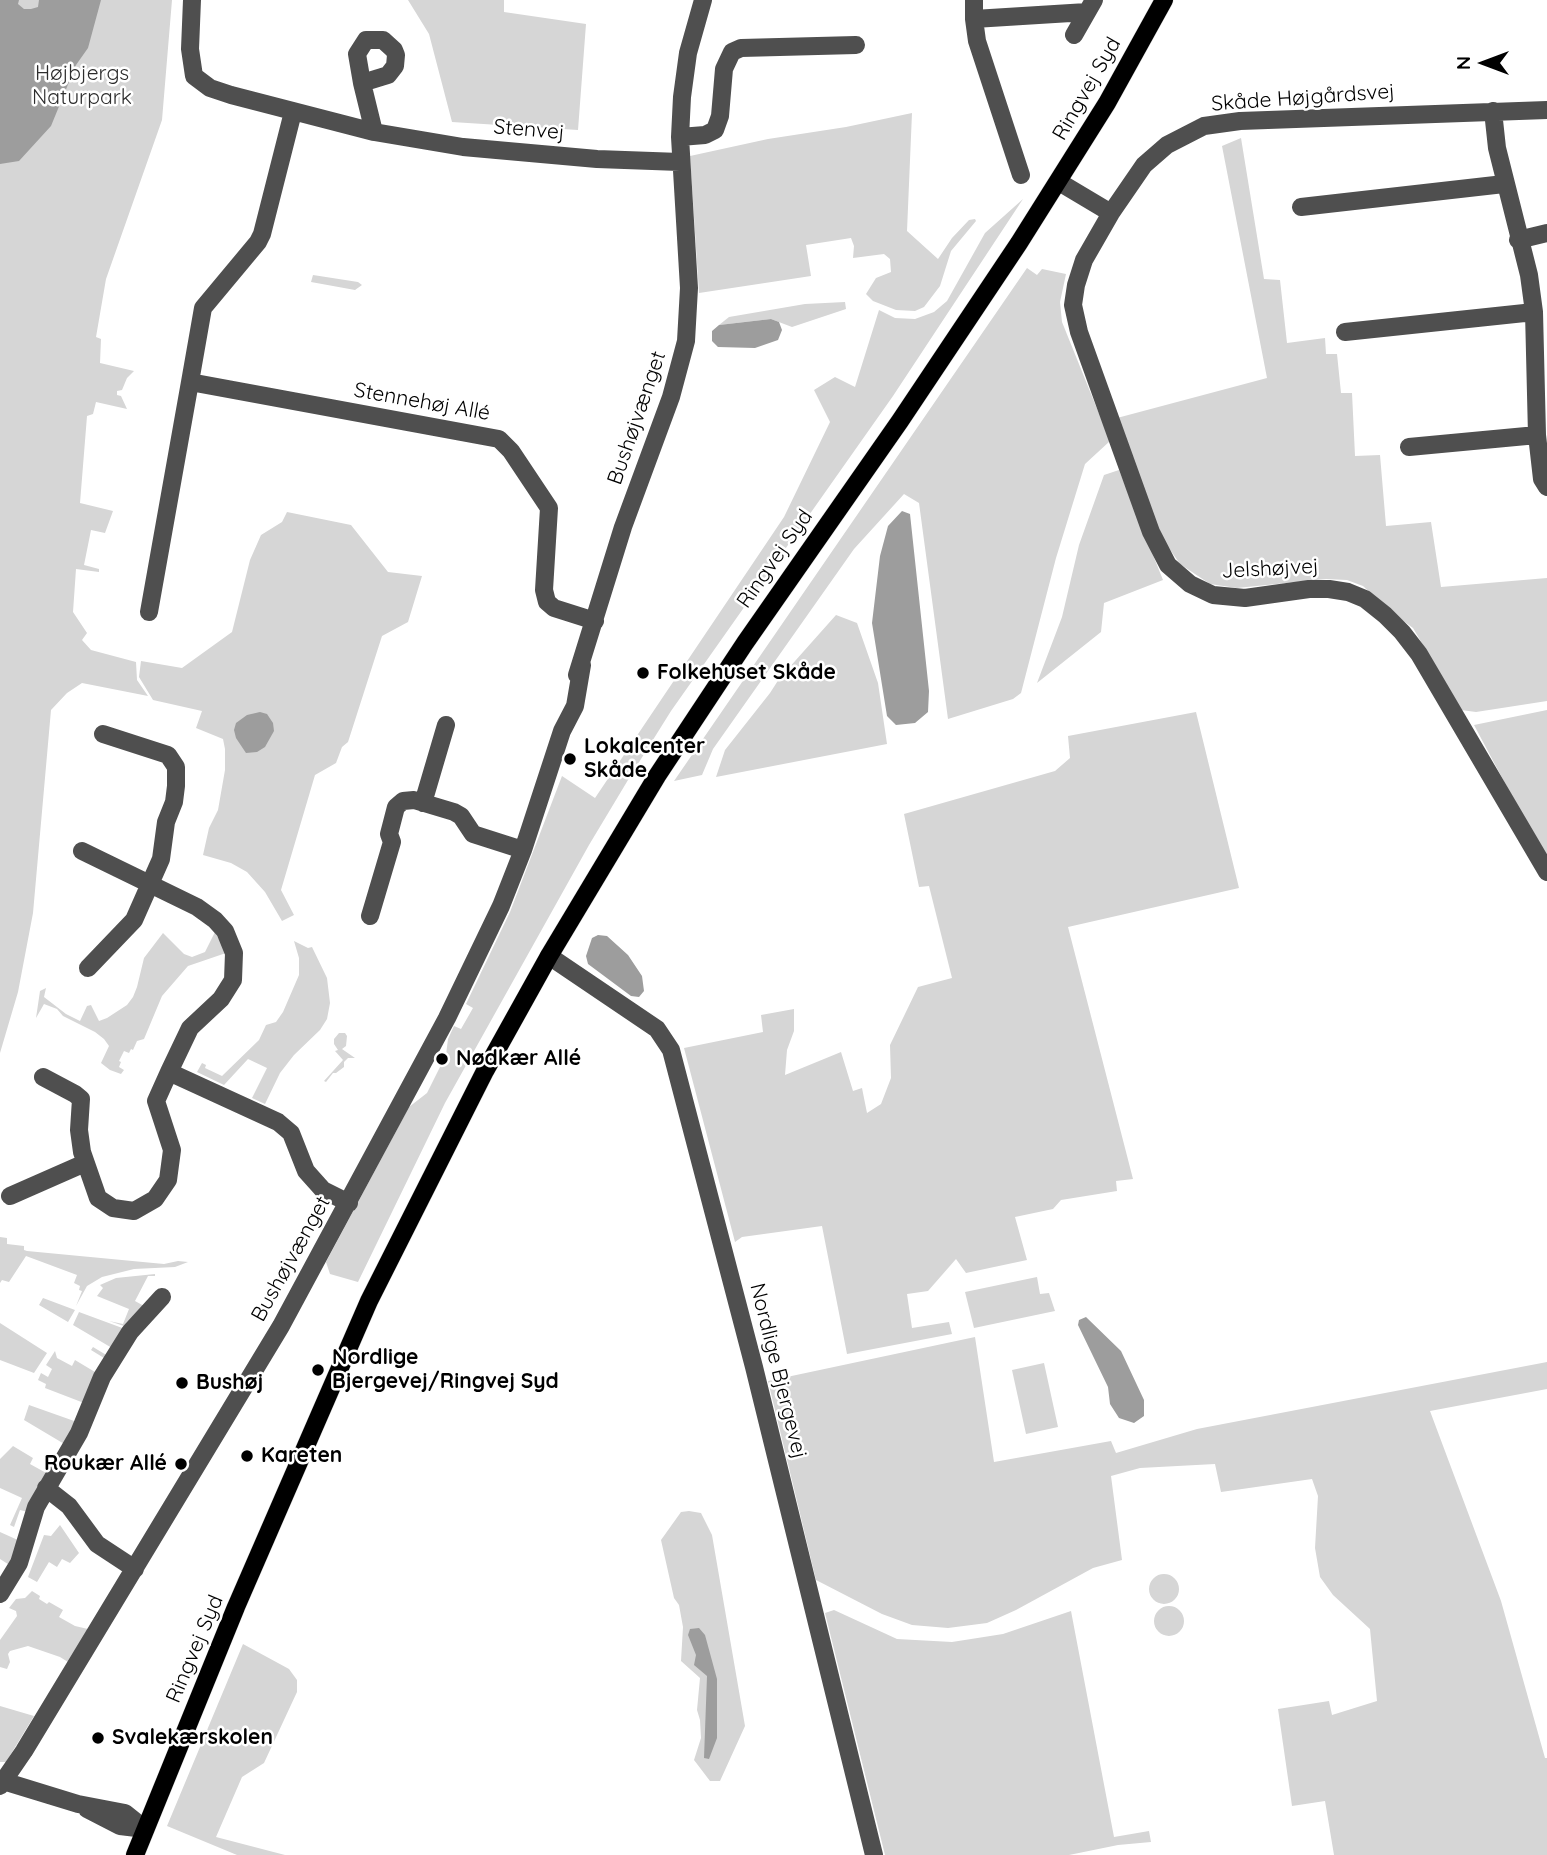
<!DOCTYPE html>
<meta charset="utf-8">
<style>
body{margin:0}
#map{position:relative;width:1547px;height:1855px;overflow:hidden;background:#fff;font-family:Quicksand,sans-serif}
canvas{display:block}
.north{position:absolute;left:1449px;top:28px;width:70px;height:70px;-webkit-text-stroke:5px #fff;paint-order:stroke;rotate:270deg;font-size:19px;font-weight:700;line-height:28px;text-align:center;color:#000}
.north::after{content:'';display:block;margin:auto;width:24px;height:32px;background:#000;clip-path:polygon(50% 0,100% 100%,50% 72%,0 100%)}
</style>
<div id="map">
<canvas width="1547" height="1855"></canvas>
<div class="north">N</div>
</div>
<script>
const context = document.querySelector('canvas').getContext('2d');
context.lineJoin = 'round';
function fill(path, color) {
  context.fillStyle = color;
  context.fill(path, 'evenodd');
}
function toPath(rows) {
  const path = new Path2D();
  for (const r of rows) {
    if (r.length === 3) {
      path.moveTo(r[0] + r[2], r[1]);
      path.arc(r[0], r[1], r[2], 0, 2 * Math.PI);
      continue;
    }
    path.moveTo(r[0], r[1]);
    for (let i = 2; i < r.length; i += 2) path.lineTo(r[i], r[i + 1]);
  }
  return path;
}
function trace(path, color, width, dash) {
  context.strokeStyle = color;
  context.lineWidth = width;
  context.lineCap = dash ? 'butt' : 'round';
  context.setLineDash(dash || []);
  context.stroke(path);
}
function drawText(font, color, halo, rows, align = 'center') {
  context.font = font + ' Quicksand,sans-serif';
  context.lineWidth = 5;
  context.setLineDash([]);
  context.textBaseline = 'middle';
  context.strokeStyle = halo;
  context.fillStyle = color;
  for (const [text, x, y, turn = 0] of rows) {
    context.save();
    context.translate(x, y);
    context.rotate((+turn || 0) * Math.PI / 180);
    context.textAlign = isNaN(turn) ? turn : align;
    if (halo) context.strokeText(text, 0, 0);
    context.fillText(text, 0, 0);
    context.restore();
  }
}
const green = toPath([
 [0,0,172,0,162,120,106,279,96,337,101,339,100,363,134,371,127,378,122,390,117,391,117,395,121,396,127,409,96,402,93,414,87,416,80,503,113,511,105,533,91,530,84,565,99,569,99,572,76,569,73,612,87,633,82,640,91,650,136,662,137,680,148,696,82,683,67,693,51,710,33,913,18,992,0,1053],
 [408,0,504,0,504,12,586,24,578,130,452,122,429,34],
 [912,113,907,231,938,259,952,238,969,220,975,219,976,221,951,251,940,286,924,307,915,311,896,310,873,301,866,294,876,278,891,272,890,259,884,254,853,258,854,246,851,238,806,245,811,276,699,293,690,156,768,139,846,127],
 [1241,138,1264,279,1280,280,1287,343,1325,338,1326,354,1337,354,1341,393,1352,393,1355,456,1380,455,1386,526,1431,522,1441,587,1547,578,1547,701,1476,712,1461,710,1413,628,1386,608,1363,586,1347,580,1326,579,1237,588,1210,584,1180,564,1162,538,1117,418,1267,378,1222,146],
 [1023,199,893,396,671,711,631,775,589,845,445,1103,358,1282,330,1274,326,1262,409,1107,427,1093,446,1055,448,1039,454,1026,461,1029,473,1008,466,1004,510,912,562,776,595,798,784,517,830,422,814,390,835,377,855,387,879,310,895,318,915,319,934,312,947,301,985,233],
 [1027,268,1037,275,1042,269,1066,274,1060,302,1062,322,1110,441,1085,464,1056,558,1021,693,1013,699,948,719,919,503,904,494,854,549,713,749,702,775,674,781],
 [313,275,358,282,362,285,355,290,311,282],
 [845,302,846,309,792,327,771,319,719,325,729,317,805,304],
 [1119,470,1163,580,1104,603,1101,632,1037,683,1062,617,1079,545,1104,475],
 [287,512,351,525,388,572,422,576,408,622,382,636,348,742,342,747,336,763,315,775,281,890,294,915,282,921,265,892,247,872,231,863,203,855,209,828,218,810,225,770,225,749,223,739,196,728,202,711,153,700,139,677,141,661,182,668,232,632,250,560,261,535,282,522],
 [836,615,857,623,878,683,887,744,716,777,725,750,770,693,779,679],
 [1547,710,1547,862,1474,725],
 [1196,712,1239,888,1068,927,1133,1179,1116,1181,1117,1191,1061,1200,1053,1209,1015,1217,1027,1260,966,1273,956,1259,928,1291,907,1294,912,1328,949,1322,952,1334,847,1354,822,1226,742,1237,735,1242,684,1048,763,1032,761,1015,794,1009,794,1031,787,1050,785,1075,841,1052,853,1091,862,1088,867,1113,881,1104,891,1078,890,1045,918,987,952,978,929,886,919,887,904,814,1055,771,1070,758,1068,736],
 [215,932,226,953,188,966,162,996,144,1039,137,1041,133,1050,131,1049,129,1053,124,1051,119,1061,121,1062,119,1067,124,1070,121,1074,110,1070,101,1063,109,1046,104,1039,95,1032,63,1016,57,1009,44,1004,36,1018,40,991,46,988,44,997,66,1014,80,1021,87,1006,91,1005,99,1021,107,1018,127,1005,133,997,137,987,144,958,163,933,184,954,192,957,205,952],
 [294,941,308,948,312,947,327,978,330,1003,327,1019,320,1030,294,1055,280,1073,265,1104,252,1098,267,1068,248,1059,224,1085,197,1072,202,1063,206,1065,205,1068,222,1076,259,1040,266,1025,276,1022,283,1012,299,975,299,958],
 [339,1033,345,1033,347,1036,346,1046,342,1049,355,1058,348,1058,344,1062,344,1067,336,1073,333,1073,326,1082,324,1081,343,1060,335,1051,338,1050,334,1044,334,1039],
 [0,1237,7,1238,7,1244,24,1246,24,1250,27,1251,164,1264,178,1261,188,1262,175,1267,134,1269,102,1277,87,1286,76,1306,82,1291,79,1290,80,1286,74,1283,77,1275,26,1256,9,1282,2,1280,0,1283],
 [155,1274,155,1276,148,1276,135,1301,144,1306,127,1327,109,1321,123,1324,129,1309,97,1296,103,1288,100,1285,116,1278],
 [1037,1277,1040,1294,1049,1293,1055,1311,974,1328,965,1292],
 [43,1298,75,1310,68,1322,39,1305],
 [79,1312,125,1329,112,1348,73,1325],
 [0,1323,47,1353,34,1373,0,1360],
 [975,1337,994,1462,1111,1441,1116,1453,1197,1429,1547,1362,1547,1389,1430,1411,1501,1601,1545,1758,1547,1758,1547,1855,1334,1855,1325,1801,1292,1806,1278,1709,1329,1701,1332,1715,1377,1701,1370,1629,1333,1595,1320,1577,1315,1548,1318,1496,1312,1479,1221,1492,1215,1464,1140,1468,1111,1476,1122,1560,1093,1568,1016,1610,987,1623,948,1628,912,1625,882,1614,816,1580,768,1381],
 [93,1347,108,1356,84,1403,45,1388,46,1384,38,1380,41,1373,48,1377,52,1369,46,1365,55,1351,57,1358,72,1366,75,1360,95,1372,104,1358,91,1350],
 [1044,1363,1058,1427,1026,1434,1012,1370],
 [29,1405,77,1422,66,1445,24,1420],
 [13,1446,33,1458,30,1464,48,1474,28,1512,20,1510,14,1527,10,1525,22,1498,0,1488,0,1459],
 [689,1511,701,1513,712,1535,745,1726,720,1781,710,1781,694,1760,701,1738,700,1720,697,1710,700,1678,681,1661,683,1627,679,1605,674,1598,661,1540,681,1512],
 [60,1525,79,1553,70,1563,62,1559,57,1567,49,1562,37,1582,28,1577,44,1535,51,1536],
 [0,1532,20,1541,11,1566,0,1559],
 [1164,1589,15],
 [32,1591,40,1596,39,1599,47,1604,49,1602,63,1610,59,1617,75,1626,88,1629,68,1662,60,1657,28,1646,10,1651,8,1654,10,1662,7,1669,0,1667,0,1640,17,1616,16,1611,9,1608,16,1599,25,1598],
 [1169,1621,15],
 [834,1610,897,1639,952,1642,1003,1634,1071,1611,1114,1837,1149,1831,1151,1842,1118,1845,1069,1855,885,1855,825,1613],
 [243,1644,289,1669,297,1680,297,1692,264,1763,242,1777,216,1837,285,1855,237,1855,167,1826],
 [0,1706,34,1716,6,1762,0,1762]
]);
const water = toPath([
 [0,0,19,0,18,4,24,9,31,9,38,7,39,0,101,0,88,48,76,65,51,126,19,161,0,164],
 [771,319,779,322,782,330,778,340,755,348,718,347,712,341,712,331,719,325],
 [902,511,910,514,929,691,928,712,915,723,896,725,887,716,872,623,880,556,888,526],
 [260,712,267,714,273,723,274,731,265,747,257,752,246,753,236,738,234,730,236,723,247,715],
 [598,935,607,936,628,955,642,976,644,991,639,997,631,996,588,964,586,956,592,938],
 [1086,1317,1121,1351,1144,1400,1144,1416,1134,1423,1119,1418,1110,1404,1108,1387,1078,1325,1079,1320],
 [699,1628,705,1635,717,1679,717,1738,709,1759,704,1758,707,1676,694,1665,696,1655,688,1635,690,1629]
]);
const minor = toPath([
 [192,0,190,49,194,76,210,88,231,95,374,132,463,147,597,159,680,162],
 [974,0,974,19,977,41,1021,175],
 [974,19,1087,12],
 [1074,35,1094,0],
 [362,83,388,75,395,66,396,55,394,50,383,40,366,40,357,54,362,83,374,132],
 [1547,110,1240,121,1204,126,1167,145,1144,165,1111,213,1084,260,1076,285,1073,305,1079,332,1151,532,1168,565,1190,584,1213,595,1245,598,1309,589,1329,589,1348,592,1365,599,1385,615,1402,632,1419,654,1547,872],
 [1493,111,1497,148,1529,275,1534,312,1537,435,1542,479,1547,487],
 [680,137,705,135,715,130,720,116,724,69,732,52,741,48,856,45],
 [1059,182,1111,213],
 [1301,207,1504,184],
 [1518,240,1547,233],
 [1345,332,1534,312],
 [190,382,203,308,258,242,262,234,293,112],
 [1409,447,1537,435],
 [149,612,190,382,499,439,511,451,549,508,544,590,547,602,554,608,595,621],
 [577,675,623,527,671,397,686,341,689,288,680,137,682,97,688,53,703,0],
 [423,803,446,725],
 [82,851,197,907,215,920,225,931,234,953,233,980,221,999,190,1028,169,1072,278,1122,291,1133,306,1171,323,1190,349,1203],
 [370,916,392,842,389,834,396,807,403,801,414,800,454,812,461,816,473,834,523,850],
 [549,956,657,1029,671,1050,754,1367,874,1855],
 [88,968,134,920,161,859,166,822,174,802,176,786,176,767,168,755,103,734],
 [43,1077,75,1094,81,1099,79,1130,82,1152,98,1198,113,1208,134,1211,155,1199,168,1180,172,1150,156,1101,169,1072],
 [10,1196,85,1163],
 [46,1488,69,1506,97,1544,135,1569],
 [0,1594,19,1563,36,1507,79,1433,102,1377,130,1332,162,1297],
 [0,1780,78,1804,125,1813,145,1829],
 [0,1786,24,1751,281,1326,447,1018,501,906,523,850,562,731,575,706,582,665],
 [87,1809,120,1826,145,1829]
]);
const major = toPath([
 [135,1855,236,1607,369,1301,485,1071,549,956,657,776,745,643,900,421,1019,243,1107,103,1164,0]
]);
const markers = [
 [643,673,7,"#000"],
 [570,759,7,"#000"],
 [442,1059,7,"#000"],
 [318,1370,7,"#000"],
 [182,1383,7,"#000"],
 [247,1456,7,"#000"],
 [181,1464,7,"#000"],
 [98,1738,7,"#000"]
];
const parkNames = [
 ["Højbjergs",82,74],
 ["Naturpark",82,98]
];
const streetNames = [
 ["Ringvej Syd",1087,89,-60],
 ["Skåde Højgårdsvej",1303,98,-4],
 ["Stenvej",529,130,5],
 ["Stennehøj Allé",422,402,10],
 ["Bushøjvænget",637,418,-71],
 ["Ringvej Syd",775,559,-55],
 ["Jelshøjvej",1270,569,-3],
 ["Bushøjvænget",291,1259,-61],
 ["Nordlige Bjergevej",778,1371,76],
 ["Ringvej Syd",195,1649,-67]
];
const poiNames = [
 ["Folkehuset Skåde",657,673],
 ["Lokalcenter",584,747],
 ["Skåde",584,771],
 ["Nødkær Allé",456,1059],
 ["Nordlige",332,1358],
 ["Bjergevej/Ringvej Syd",332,1382],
 ["Bushøj",196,1383],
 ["Kareten",261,1456],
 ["Roukær Allé",167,1464,"right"],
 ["Svalekærskolen",112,1738]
];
fill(green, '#d6d6d6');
fill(water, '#9d9d9d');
trace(major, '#dbdbdb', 19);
trace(minor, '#4f4f4f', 18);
trace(major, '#000', 18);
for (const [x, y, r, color] of markers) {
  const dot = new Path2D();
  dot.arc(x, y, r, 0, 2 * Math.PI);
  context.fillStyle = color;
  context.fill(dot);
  trace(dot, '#fff', 2.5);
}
drawText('21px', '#2d2d2d', '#fff', parkNames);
drawText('21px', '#000', '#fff', streetNames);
drawText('bold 21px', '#000', '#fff', poiNames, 'left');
</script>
